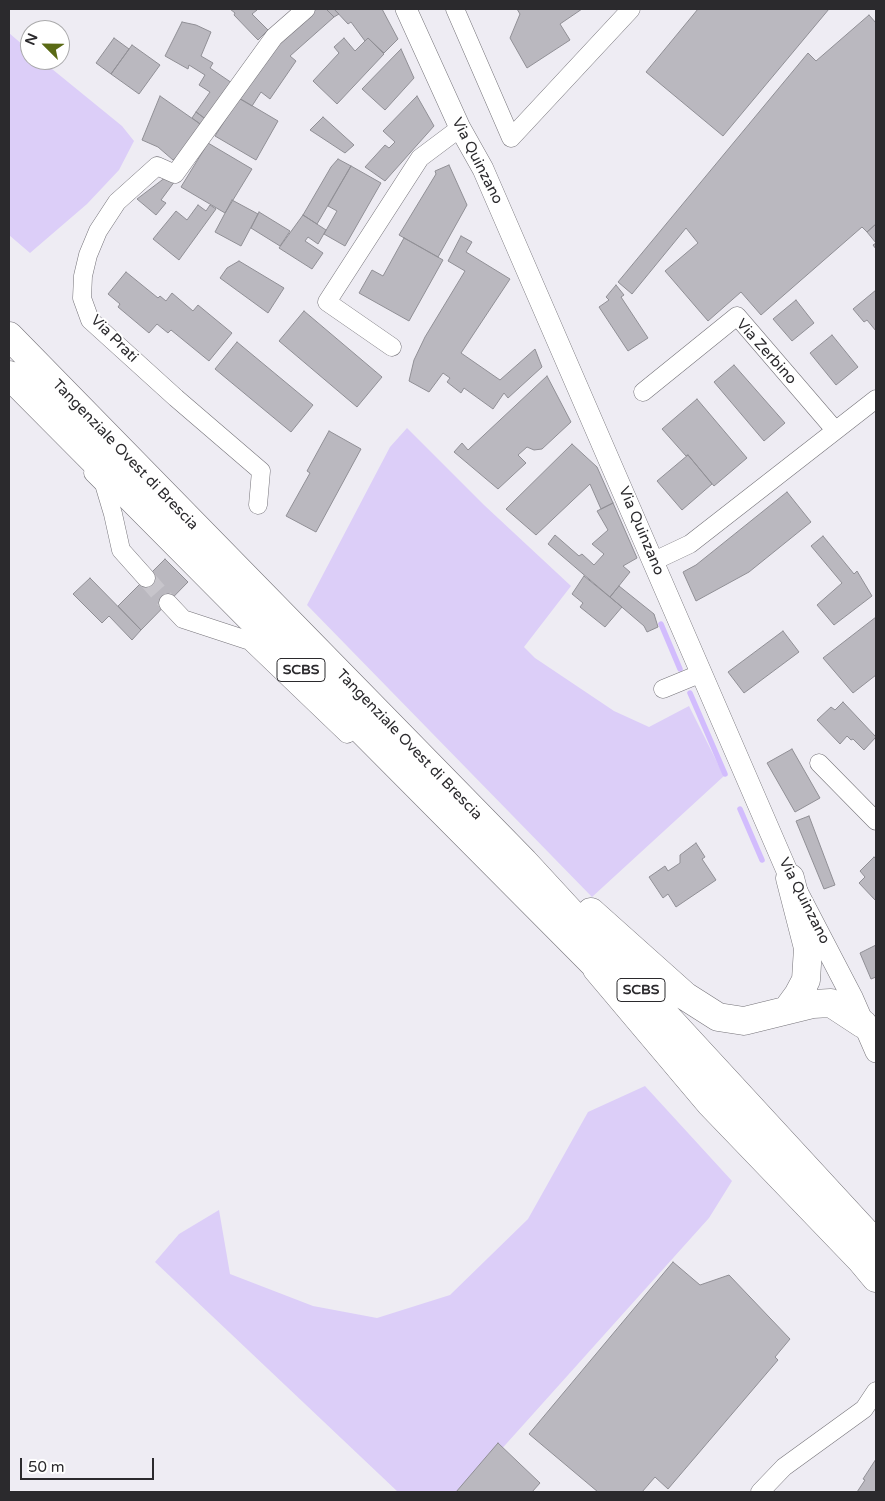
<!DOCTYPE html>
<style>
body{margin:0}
#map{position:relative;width:885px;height:1501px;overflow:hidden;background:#eeecf3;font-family:"Varela Round",sans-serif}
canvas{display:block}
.frame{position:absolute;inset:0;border:10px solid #2b2a2d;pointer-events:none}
.north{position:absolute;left:20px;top:20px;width:50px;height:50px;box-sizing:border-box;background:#fff;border:1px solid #aaaaab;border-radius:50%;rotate:293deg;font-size:14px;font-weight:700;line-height:20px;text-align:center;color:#2b2a2d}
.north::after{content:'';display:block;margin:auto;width:18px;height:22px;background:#5a6a15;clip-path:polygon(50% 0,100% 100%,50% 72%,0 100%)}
.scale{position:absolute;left:20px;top:1458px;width:134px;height:22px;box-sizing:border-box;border:2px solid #2b2a2d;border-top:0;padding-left:6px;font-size:15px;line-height:18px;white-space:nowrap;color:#2b2a2d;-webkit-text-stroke:4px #fff;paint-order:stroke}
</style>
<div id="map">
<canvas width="885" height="1501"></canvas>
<div class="frame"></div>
<div class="north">N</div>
<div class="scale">50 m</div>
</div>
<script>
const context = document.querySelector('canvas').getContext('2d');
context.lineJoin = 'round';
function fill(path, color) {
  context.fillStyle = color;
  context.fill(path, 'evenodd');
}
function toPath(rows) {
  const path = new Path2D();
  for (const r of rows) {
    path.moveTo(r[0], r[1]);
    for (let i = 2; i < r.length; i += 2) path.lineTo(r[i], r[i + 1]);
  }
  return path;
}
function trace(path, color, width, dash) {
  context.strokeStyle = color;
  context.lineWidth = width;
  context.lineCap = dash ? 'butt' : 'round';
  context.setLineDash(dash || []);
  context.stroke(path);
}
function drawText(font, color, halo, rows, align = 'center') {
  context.font = font + ' "Varela Round",sans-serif';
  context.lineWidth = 4;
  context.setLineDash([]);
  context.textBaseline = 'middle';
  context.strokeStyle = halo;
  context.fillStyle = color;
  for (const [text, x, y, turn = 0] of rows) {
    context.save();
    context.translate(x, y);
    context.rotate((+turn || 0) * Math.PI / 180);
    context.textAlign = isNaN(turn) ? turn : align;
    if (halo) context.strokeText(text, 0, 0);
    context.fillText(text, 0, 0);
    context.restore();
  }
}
const green = toPath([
 [9,33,30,51,30,60,41,60,122,126,134,141,119,170,87,204,30,253,9,235],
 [407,428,484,505,571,586,524,647,535,658,614,711,649,727,689,706,724,776,592,897,307,605,390,447],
 [645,1086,732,1181,709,1218,463,1492,398,1492,155,1262,179,1234,219,1210,230,1274,313,1306,377,1318,450,1295,528,1219,588,1112]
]);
const stream = toPath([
 [661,624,680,669],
 [690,693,725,774],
 [740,809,762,860]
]);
const building = toPath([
 [230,9,255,9,257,10,252,14,268,30,258,40,234,15,235,13,230,9],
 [314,9,326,9,334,17,290,56,296,61,270,99,261,92,252,106,240,99,279,40,314,9],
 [326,9,334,9,339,14,334,17,326,9],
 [334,9,382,9,398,39,384,53,368,38,365,41,351,22,348,24,334,9],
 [517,9,582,9,560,24,570,40,527,68,510,38,520,14,517,9],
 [698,9,829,9,723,136,646,72,698,9],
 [869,15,876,23,876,224,867,232,862,227,761,315,741,292,708,321,665,271,698,243,686,228,632,294,618,282,808,53,816,61,869,15],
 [182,22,196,25,211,32,201,56,213,63,210,68,232,83,207,120,196,112,210,92,199,85,205,75,189,65,188,69,165,56,182,22],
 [114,38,129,49,111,74,96,63,114,38],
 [344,38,355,51,368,38,384,54,337,104,313,81,339,53,334,47,344,38],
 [132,45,160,65,139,94,111,74,132,45],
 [401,49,414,78,385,110,362,89,401,49],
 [160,96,203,126,187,149,173,160,158,147,142,140,160,96],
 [417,96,434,126,385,181,365,167,385,145,389,148,395,142,383,131,417,96],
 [239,98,278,121,256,160,215,136,239,98],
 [196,112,207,120,203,126,192,118,196,112],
 [323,117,354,145,345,153,310,130,323,117],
 [208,143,252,169,225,213,181,187,208,143],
 [338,159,351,166,317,224,303,215,331,167,338,159],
 [449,165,467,205,438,257,399,235,436,174,435,171,449,165],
 [351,166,381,183,345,246,324,234,337,211,328,206,351,166],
 [166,177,175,181,161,200,166,203,156,215,137,199,166,177],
 [232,200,258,214,241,246,215,232,232,200],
 [198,205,206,211,210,205,216,209,179,260,153,239,176,211,187,220,198,205],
 [259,212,290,231,280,246,251,228,259,212],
 [303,215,326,230,318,244,308,237,305,241,323,253,312,269,279,248,303,215],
 [876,224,876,249,873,245,876,243,867,232,876,224],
 [461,236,472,242,466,252,510,279,461,353,500,380,535,349,542,367,508,398,504,393,493,409,464,388,461,393,447,382,450,378,443,373,429,392,409,381,414,360,425,337,465,271,448,261,461,236],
 [404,238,443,260,409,321,359,293,372,270,383,276,404,238],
 [239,261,284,288,268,313,220,278,227,268,239,261],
 [126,272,158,298,160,296,166,301,172,293,193,311,198,305,232,333,209,361,171,330,168,333,157,324,149,333,118,307,120,304,108,294,126,272],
 [616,285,624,295,621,297,648,338,628,351,599,307,609,300,606,297,616,285],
 [876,290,876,331,867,320,864,322,853,309,876,290],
 [796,300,814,323,792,341,773,319,796,300],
 [304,311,382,377,357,407,279,341,304,311],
 [832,335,858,367,836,385,810,353,832,335],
 [237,342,313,405,291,432,215,369,237,342],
 [734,365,785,423,764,441,714,382,734,365],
 [547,376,571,422,542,449,534,450,527,447,518,455,526,463,498,489,454,452,462,443,468,450,547,376],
 [697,399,747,458,714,486,688,455,686,456,662,429,697,399],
 [329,431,361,449,316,532,286,516,310,473,307,471,329,431],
 [572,444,597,467,613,503,601,509,590,484,536,535,506,509,572,444],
 [688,455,712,484,682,510,657,481,688,455],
 [787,492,811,522,749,572,696,601,683,572,696,565,787,492],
 [613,503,637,558,623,566,630,572,610,597,548,544,555,535,579,556,582,554,594,565,604,554,592,544,608,530,597,511,613,503],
 [823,536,854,574,857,571,872,596,834,625,817,605,842,583,811,546,823,536],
 [165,559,188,582,141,630,118,606,165,559],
 [584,576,622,607,605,627,580,607,583,603,572,594,584,576],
 [90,578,141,630,132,640,109,616,102,623,73,594,90,578],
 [619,586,654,614,658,627,647,632,644,626,610,597,619,586],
 [876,617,876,675,853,693,823,658,876,617],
 [783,631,799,652,744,693,728,672,783,631],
 [843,702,876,737,864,750,853,739,851,740,847,736,840,744,817,720,831,707,835,710,843,702],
 [792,749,820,798,795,812,767,763,792,749],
 [809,816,835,885,824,889,796,821,809,816],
 [696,843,705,857,702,859,716,880,676,907,668,894,663,898,649,877,665,866,668,871,680,863,680,855,696,843],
 [874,857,876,859,876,901,859,883,865,877,860,871,874,857],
 [876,945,876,977,871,979,860,953,876,945],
 [673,1262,700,1285,729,1275,790,1339,775,1357,778,1360,668,1489,655,1477,642,1492,598,1492,529,1434,673,1262],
 [498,1443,540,1483,532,1492,456,1492,498,1443],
 [876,1459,876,1492,857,1492,865,1480,863,1479,876,1459]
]);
const minorTunnel = toPath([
 [146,578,168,603]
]);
const minor = toPath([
 [455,9,511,138,631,9],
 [392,347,327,302,420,158,460,128],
 [643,392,737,316,835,430],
 [93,473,104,484,113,514,121,550,146,578],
 [258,505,261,471,176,398,90,320,82,298,83,276,88,255,98,231,117,202,157,166,175,174,274,37,306,9],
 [654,561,690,544,876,399],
 [168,603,183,619,250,641,347,734],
 [663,689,702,673],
 [819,763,876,821],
 [760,1492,784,1467,864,1409,876,1391]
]);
const tertiary = toPath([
 [406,9,460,128,483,169,790,878,852,997,876,1052]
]);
const primary = toPath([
 [9,336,524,862,876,1244],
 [9,375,611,981],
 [591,912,685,996,718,1017,744,1021,813,1004,831,1003,863,1024],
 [597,969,710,1103,861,1260,876,1278],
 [787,1010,798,995,806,980,808,948,790,878]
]);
const shields = [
 [301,670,48],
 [641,990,48]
];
const shieldNames = [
 ["SCBS",301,670],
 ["SCBS",641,990]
];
const streetNames = [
 ["Via Quinzano",477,161,63],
 ["Via Prati",114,339,45],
 ["Via Zerbino",766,352,48],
 ["Tangenziale Ovest di Brescia",125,455,46],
 ["Via Quinzano",641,531,67],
 ["Tangenziale Ovest di Brescia",409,745,46],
 ["Via Quinzano",804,901,63]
];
fill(green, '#dccef8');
trace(stream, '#d2bcfd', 5.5);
fill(building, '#bab8bf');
trace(building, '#908f95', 1);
trace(minorTunnel, '#c7c5cb', 18, [18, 9]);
trace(minor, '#757379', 19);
trace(tertiary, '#757379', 22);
trace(primary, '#757379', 29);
trace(minor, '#fff', 18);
trace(tertiary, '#fff', 21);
trace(primary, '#fff', 28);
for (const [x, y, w] of shields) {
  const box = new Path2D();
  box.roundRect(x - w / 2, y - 11.5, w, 23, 4);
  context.fillStyle = '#fff';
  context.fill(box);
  trace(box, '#2b2a2d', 1);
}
drawText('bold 14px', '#2b2a2d', null, shieldNames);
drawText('15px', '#2b2a2d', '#fff', streetNames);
</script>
